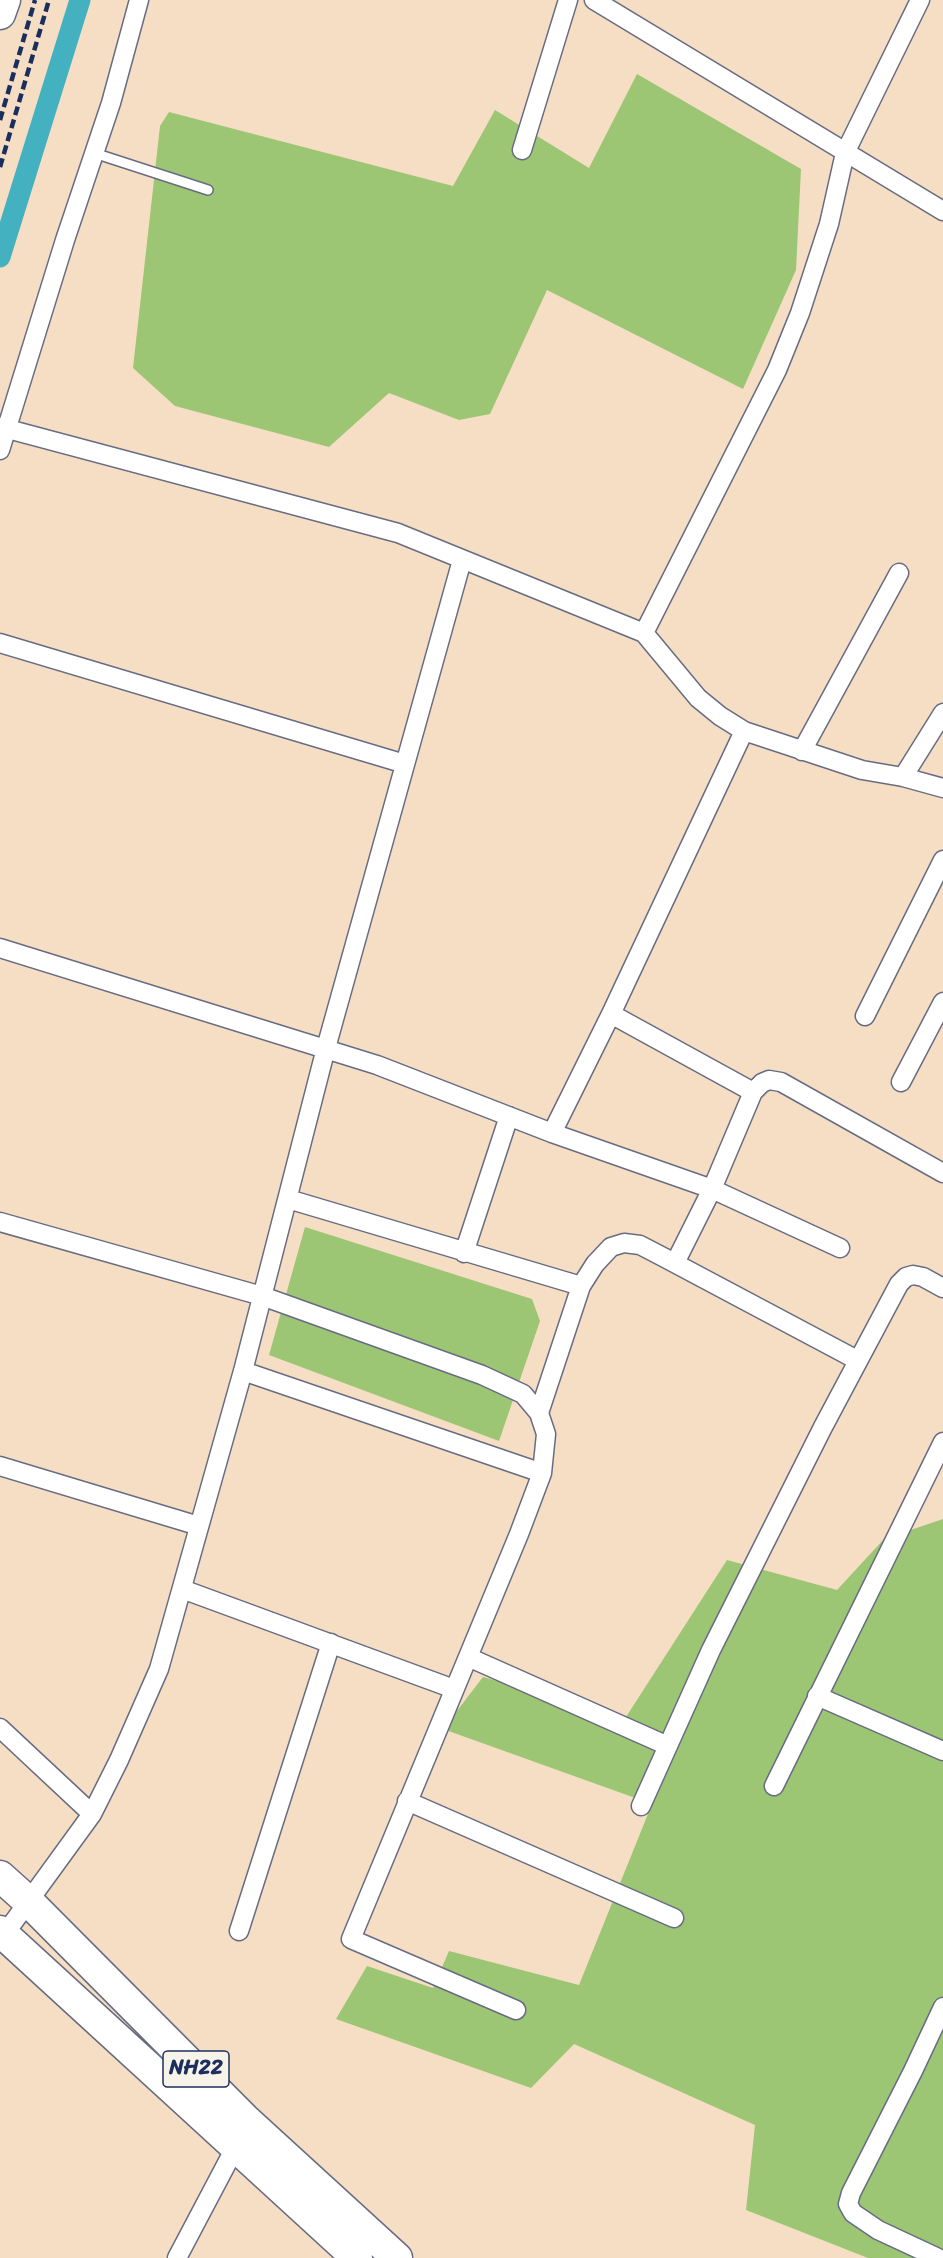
<!DOCTYPE html>
<style>
body{margin:0}
canvas{display:block;background:#f5dec4}
</style>
<canvas width="943" height="2258"></canvas>
<script>
const context = document.querySelector('canvas').getContext('2d');
context.lineJoin = 'round';
function fill(path, color) {
  context.fillStyle = color;
  context.fill(path, 'evenodd');
}
function toPath(rows) {
  const path = new Path2D();
  for (const r of rows) {
    path.moveTo(r[0], r[1]);
    for (let i = 2; i < r.length; i += 2) path.lineTo(r[i], r[i + 1]);
  }
  return path;
}
function trace(path, color, width, dash) {
  context.strokeStyle = color;
  context.lineWidth = width;
  context.lineCap = dash ? 'butt' : 'round';
  context.setLineDash(dash || []);
  context.stroke(path);
}
function drawText(font, color, halo, rows, align = 'center') {
  context.font = font + ' Sriracha,sans-serif';
  context.lineWidth = 4.5;
  context.setLineDash([]);
  context.textBaseline = 'middle';
  context.strokeStyle = halo;
  context.fillStyle = color;
  for (const [text, x, y, turn = 0] of rows) {
    context.save();
    context.translate(x, y);
    context.rotate((+turn || 0) * Math.PI / 180);
    context.textAlign = isNaN(turn) ? turn : align;
    if (halo) context.strokeText(text, 0, 0);
    context.fillText(text, 0, 0);
    context.restore();
  }
}
const green = toPath([
 [637,74,801,169,796,270,743,389,547,290,490,414,459,420,389,393,329,447,175,406,133,368,160,126,169,112,453,186,495,110,589,168],
 [305,1227,532,1299,540,1321,499,1441,269,1355],
 [943,1519,943,2258,868,2258,746,2210,755,2125,574,2044,531,2088,336,2019,367,1966,433,1988,449,1951,579,1985,652,1804,443,1729,483,1677,626,1717,727,1560,837,1590,884,1539]
]);
const canal = toPath([
 [0,257,80,0]
]);
const service = toPath([
 [94,153,208,190]
]);
const minor = toPath([
 [594,0,943,211],
 [522,150,568,0],
 [0,427,398,533,644,633,698,698,720,716,744,731,862,770,903,777,943,788],
 [0,450,65,240,111,103,139,0],
 [644,633,777,370,800,313,829,224,845,153,920,0],
 [0,643,405,764],
 [802,751,899,573],
 [903,777,943,713],
 [0,948,377,1065,552,1133,611,1014,744,731],
 [611,1014,753,1092,712,1189,675,1263],
 [865,1016,943,860],
 [901,1082,943,1002],
 [753,1092,762,1083,769,1080,781,1082,943,1173],
 [552,1133,712,1189,840,1248],
 [288,1199,581,1286],
 [0,1222,262,1296,482,1375,523,1394,539,1413,546,1434,542,1473,519,1534,351,1939,516,2010],
 [464,1253,509,1116],
 [243,1371,542,1473],
 [539,1413,581,1286,595,1264,611,1247,624,1243,640,1245,665,1258,857,1360],
 [0,1466,199,1526],
 [182,1589,454,1689],
 [468,1657,668,1746],
 [817,1696,943,1751],
 [0,1728,92,1814],
 [774,1786,943,1442],
 [407,1801,674,1918],
 [641,1806,711,1650,823,1427,899,1284,906,1277,913,1275,923,1277,943,1288],
 [239,1931,331,1643],
 [4,1935,92,1814,119,1760,159,1669,243,1371,326,1048,462,560],
 [177,2258,235,2148],
 [938,2258,878,2230,853,2213,848,2204,851,2193,913,2071,943,2007]
]);
const trunk = toPath([
 [0,14,5,0],
 [0,1876,29,1902,245,2119,397,2258],
 [0,1931,357,2258]
]);
const rail = toPath([
 [0,120,35,0],
 [0,167,49,0]
]);
const shields = [
 [196,2069,66]
];
const shieldNames = [
 ["NH22",196,2069]
];
fill(green, '#9cc673');
trace(canal, '#43b1bf', 21);
trace(service, '#676c82', 12);
trace(minor, '#676c82', 21);
trace(trunk, '#676c82', 33);
trace(service, '#fff', 9);
trace(minor, '#fff', 18);
trace(trunk, '#fff', 30);
trace(rail, '#1b2f5e', 4.5, [9, 4.5]);
for (const [x, y, w] of shields) {
  const box = new Path2D();
  box.roundRect(x - w / 2, y - 18, w, 36, 4.5);
  context.fillStyle = '#f7f3e8';
  context.fill(box);
  trace(box, '#1b2f5e', 1.5);
}
drawText('bold 21px', '#1b2f5e', null, shieldNames);
</script>
